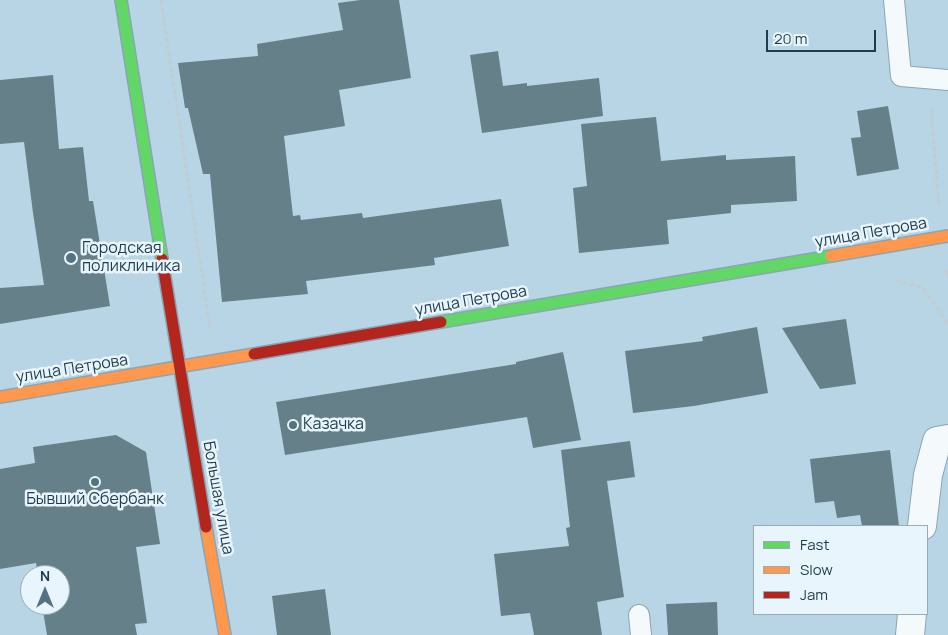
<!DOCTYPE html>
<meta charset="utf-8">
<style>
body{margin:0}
#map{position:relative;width:948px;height:635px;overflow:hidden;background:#b8d5e6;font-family:Manrope,sans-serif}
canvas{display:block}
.legend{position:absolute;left:753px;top:525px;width:175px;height:90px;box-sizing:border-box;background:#e8f5fd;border:1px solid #98abb6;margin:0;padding:6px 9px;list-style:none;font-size:15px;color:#1f3c4c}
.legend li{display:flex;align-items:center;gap:10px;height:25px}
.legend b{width:25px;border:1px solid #98abb6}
.north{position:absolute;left:20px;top:565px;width:50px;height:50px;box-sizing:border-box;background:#e8f5fd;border:1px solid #98abb6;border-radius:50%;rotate:0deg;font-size:14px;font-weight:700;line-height:20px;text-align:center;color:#1f3c4c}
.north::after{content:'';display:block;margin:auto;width:18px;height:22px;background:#557282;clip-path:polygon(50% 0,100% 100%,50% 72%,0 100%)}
.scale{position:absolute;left:766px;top:30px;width:110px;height:22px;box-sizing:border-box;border:2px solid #1f3c4c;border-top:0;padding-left:6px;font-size:15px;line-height:18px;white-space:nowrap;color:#1f3c4c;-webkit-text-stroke:4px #e8f5fd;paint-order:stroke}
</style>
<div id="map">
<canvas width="948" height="635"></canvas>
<ul class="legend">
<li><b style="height:6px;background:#63d668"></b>Fast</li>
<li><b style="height:6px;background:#ff974d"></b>Slow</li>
<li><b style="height:6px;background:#b3261e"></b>Jam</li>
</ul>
<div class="north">N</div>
<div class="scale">20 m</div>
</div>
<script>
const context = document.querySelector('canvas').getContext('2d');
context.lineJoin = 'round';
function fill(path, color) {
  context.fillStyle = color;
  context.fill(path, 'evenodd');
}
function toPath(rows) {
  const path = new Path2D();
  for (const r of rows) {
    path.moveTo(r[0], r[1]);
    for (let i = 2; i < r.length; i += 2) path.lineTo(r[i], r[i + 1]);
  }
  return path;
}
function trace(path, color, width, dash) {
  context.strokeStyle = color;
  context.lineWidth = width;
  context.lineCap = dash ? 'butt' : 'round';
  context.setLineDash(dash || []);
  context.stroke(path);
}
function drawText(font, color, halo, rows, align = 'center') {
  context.font = font + ' Manrope,sans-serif';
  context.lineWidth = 5;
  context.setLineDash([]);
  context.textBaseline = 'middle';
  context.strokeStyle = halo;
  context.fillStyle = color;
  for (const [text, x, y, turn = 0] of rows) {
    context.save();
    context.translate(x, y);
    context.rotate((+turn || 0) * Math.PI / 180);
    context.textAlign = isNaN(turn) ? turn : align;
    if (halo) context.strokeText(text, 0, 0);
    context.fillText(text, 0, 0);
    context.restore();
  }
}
const building = toPath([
 [360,0,399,0,411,78,339,90,345,126,284,136,293,216,300,215,301,220,362,213,363,218,501,199,509,246,434,258,435,265,306,281,308,294,222,302,210,174,203,174,188,108,185,108,178,63,258,56,257,44,343,30,338,3],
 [498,51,503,86,527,83,527,86,599,78,603,116,482,133,470,55],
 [53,75,59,149,83,147,89,201,93,201,110,306,0,324,0,288,44,285,33,213,24,142,0,144,0,80],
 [888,106,899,169,857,176,851,138,861,137,857,111],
 [656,117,661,161,726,155,726,160,795,156,797,201,731,205,731,213,667,220,669,244,579,253,573,188,587,186,581,124],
 [846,319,856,384,820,389,782,328],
 [757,327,768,393,694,406,633,413,625,351,703,341,702,337],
 [563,352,581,440,533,448,527,417,285,455,276,402,516,364,516,362],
 [116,435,146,452,160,544,136,547,147,623,135,624,137,635,47,635,42,605,60,605,60,575,38,575,36,563,0,569,0,469,35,463,33,447],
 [630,441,635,477,607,481,624,597,597,602,602,635,534,635,530,613,501,616,494,554,569,546,566,528,570,527,561,450],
 [890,450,899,526,862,526,860,515,837,518,834,501,815,503,810,459],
 [325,589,331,635,277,635,272,596],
 [717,602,718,635,668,635,666,604]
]);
const path = toPath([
 [161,0,210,328],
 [931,109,939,205],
 [947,270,948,278],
 [895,280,922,287,948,323]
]);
const lane = toPath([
 [894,0,901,76,948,80],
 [639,615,641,635]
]);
const street = toPath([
 [922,526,928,475,937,441,948,439],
 [910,635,912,614]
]);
const fast = toPath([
 [121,0,162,259],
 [441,322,831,256]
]);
const slow = toPath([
 [831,256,948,236],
 [0,397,254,354],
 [206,527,225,635]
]);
const jam = toPath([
 [162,259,206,527],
 [254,354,441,322]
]);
const markers = [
 [71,258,6,"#557282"],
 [293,425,5,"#557282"],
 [95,482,5,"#557282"]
];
const streetNames = [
 ["улица Петрова",871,233,-10],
 ["улица Петрова",471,301,-10],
 ["улица Петрова",72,369,-9],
 ["Большая улица",218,498,80]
];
const poiNames = [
 ["Городская",82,249],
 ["поликлиника",82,267],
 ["Казачка",303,425],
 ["Бывший Сбербанк",95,500,"center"]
];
fill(building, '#66808a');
trace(lane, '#8ba5b4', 22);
trace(street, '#8ba5b4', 30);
trace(fast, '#8ba5b4', 14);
trace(slow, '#8ba5b4', 14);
trace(jam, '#8ba5b4', 14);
trace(path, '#c3ccd2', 3, [5, 2.5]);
trace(lane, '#f4f9fb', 20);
trace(street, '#f4f9fb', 28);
trace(fast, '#63d668', 11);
trace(slow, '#ff974d', 11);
trace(jam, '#b3261e', 11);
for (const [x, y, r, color] of markers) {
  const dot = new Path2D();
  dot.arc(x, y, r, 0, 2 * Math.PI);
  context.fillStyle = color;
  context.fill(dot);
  trace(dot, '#e8f5fd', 2);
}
drawText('16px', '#1f3c4c', '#e8f5fd', streetNames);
drawText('16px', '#1f3c4c', '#e8f5fd', poiNames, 'left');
</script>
